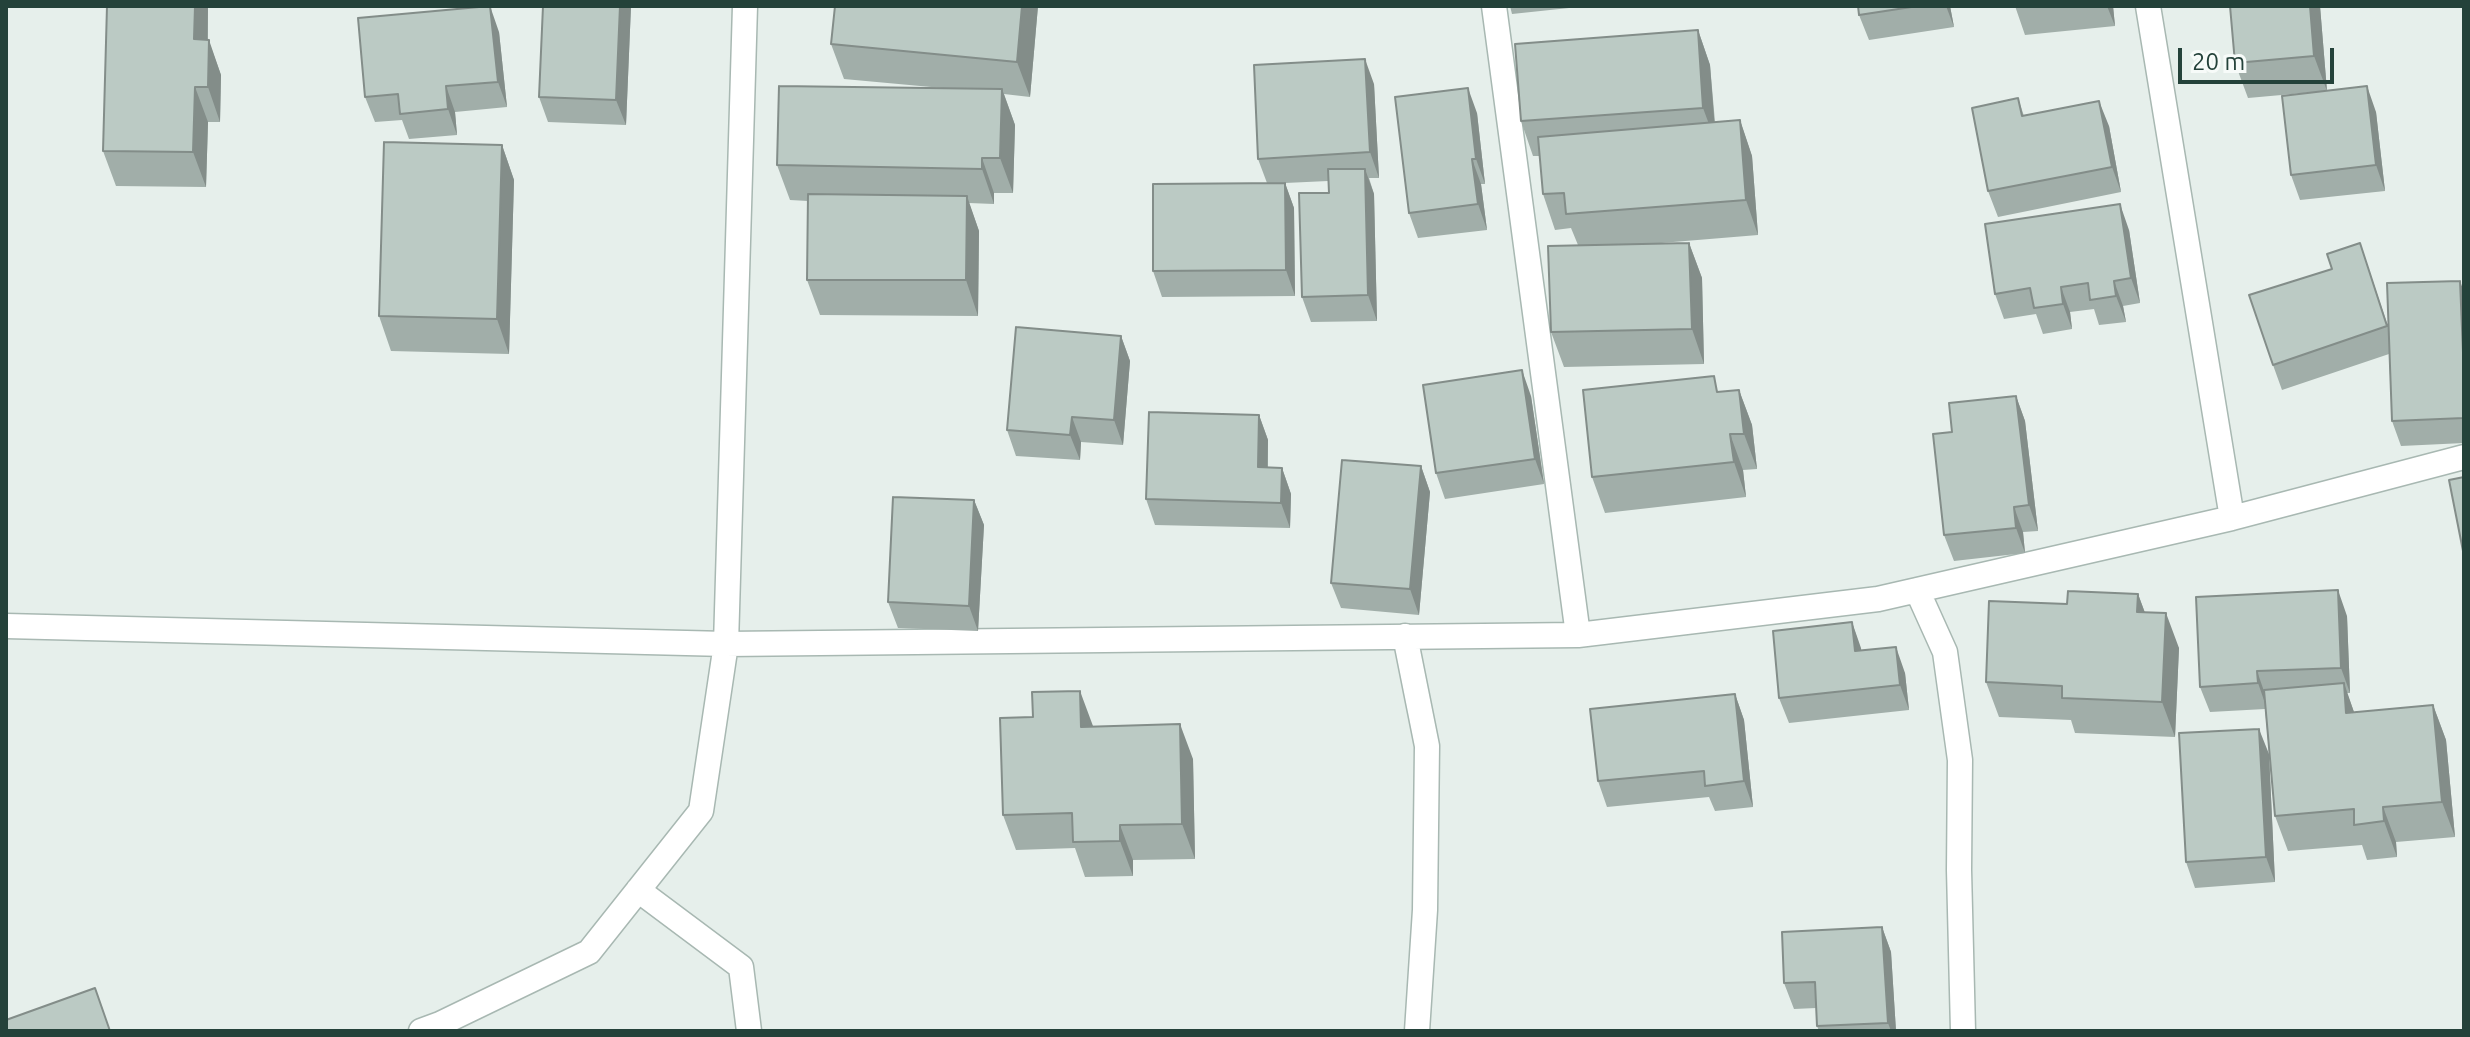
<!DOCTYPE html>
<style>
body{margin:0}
#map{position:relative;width:2470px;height:1037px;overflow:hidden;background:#e6efeb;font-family:Ubuntu,sans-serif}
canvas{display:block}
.frame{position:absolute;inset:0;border:8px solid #24423a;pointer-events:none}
.scale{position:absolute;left:2178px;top:48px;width:156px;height:36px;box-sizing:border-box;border:4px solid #24423a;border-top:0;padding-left:10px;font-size:24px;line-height:28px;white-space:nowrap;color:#24423a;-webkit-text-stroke:6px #f7fbf9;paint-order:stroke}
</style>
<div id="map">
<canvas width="2470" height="1037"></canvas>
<div class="frame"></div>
<div class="scale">20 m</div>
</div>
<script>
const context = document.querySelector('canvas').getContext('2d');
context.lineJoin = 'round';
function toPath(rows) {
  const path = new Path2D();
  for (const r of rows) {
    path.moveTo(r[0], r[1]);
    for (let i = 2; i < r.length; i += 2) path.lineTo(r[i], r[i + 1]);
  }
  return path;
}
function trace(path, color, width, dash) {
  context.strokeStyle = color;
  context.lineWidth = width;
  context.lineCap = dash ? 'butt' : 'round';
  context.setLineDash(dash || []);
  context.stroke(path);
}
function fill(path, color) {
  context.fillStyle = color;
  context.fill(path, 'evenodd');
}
const street = toPath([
 [1494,6,1578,635],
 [2148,6,2232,518],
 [1917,590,1945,652,1960,760,1959,870,1963,1031],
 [6,626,726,644,1578,635,1878,599,2232,518,2464,457],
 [1405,636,1427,746,1425,910,1417,1031],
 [638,890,741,967,749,1031],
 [421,1031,440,1024,589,952,701,811,726,644,745,6]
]);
const wall = toPath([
 [107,6,208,6,208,39,221,75,220,122,208,122,206,187,116,186,103,151],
 [631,6,626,125,548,122,539,97],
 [1038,6,1030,97,1004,94,1015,125,1013,193,994,193,994,204,969,203,979,231,978,316,820,315,807,280,808,201,790,200,777,165,942,88,844,79,831,44],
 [1510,6,1588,6,1512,14],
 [1858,6,1950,6,1954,27,1869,40,1859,15],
 [2015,6,2113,6,2115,26,2025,35],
 [2230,6,2320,6,2327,91,2376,112,2385,191,2300,200,2291,175,2315,92,2248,98,2235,63],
 [2437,6,2464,6,2464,8,2438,8],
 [1698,30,1710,65,1715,122,1740,120,1752,156,1758,235,1649,244,1689,243,1702,278,1704,364,1564,367,1551,332,1578,245,1571,228,1555,230,1543,194,1540,156,1533,156,1521,121],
 [499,32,507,107,455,112,457,135,409,139,402,120,375,122,365,97],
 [1374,84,1379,178,1369,178,1374,194,1377,321,1311,322,1302,297,1329,193,1328,181,1285,183,1294,208,1295,296,1162,297,1153,271,1267,183,1258,159],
 [2018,98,2024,116,2109,126,2121,192,1998,217,1988,191],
 [1477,113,1485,184,1481,184,1487,230,1418,238,1409,213],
 [502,145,514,180,509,354,391,351,379,316],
 [2129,230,2140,303,2123,306,2126,322,2099,325,2094,309,2070,312,2072,329,2043,334,2036,314,2004,319,1995,294],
 [2360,243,2388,326,2464,292,2464,443,2401,446,2392,421,2389,354,2282,390,2273,365,2332,269],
 [1121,336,1130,361,1123,445,1081,442,1080,460,1016,456,1007,430],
 [1739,390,1752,425,1757,469,1743,470,1746,497,1605,513,1592,477],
 [1531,396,1544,484,1445,499,1436,473],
 [2016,396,2025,421,2038,531,2023,532,2025,553,1954,561,1944,535,1952,432],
 [1259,415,1268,440,1268,468,1282,468,1291,494,1290,528,1155,525,1146,499],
 [1421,466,1430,492,1419,615,1341,608,1331,583],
 [974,500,984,525,978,631,898,628,888,602],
 [2138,594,2145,613,2179,648,2175,737,2075,733,2071,720,1999,717,1986,682,2067,604],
 [2347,616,2350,693,2347,693,2354,712,2433,705,2446,740,2455,837,2396,842,2397,857,2367,860,2362,845,2288,851,2275,816,2265,709,2210,712,2200,687],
 [1852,622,1861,651,1905,673,1909,710,1789,723,1779,698],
 [1735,694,1744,720,1753,807,1715,811,1709,797,1607,807,1598,781],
 [1093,727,1193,759,1195,859,1133,860,1133,876,1085,877,1075,848,1016,850,1003,815],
 [2269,754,2275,882,2195,888,2186,862],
 [1882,927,1891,952,1896,1031,1819,1031,1817,1026,1816,1008,1794,1009,1784,983]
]);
const shadedWall = toPath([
 [195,6,208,6,207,74,194,39],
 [490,6,499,32,507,107,498,82],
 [620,6,631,6,626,125,616,100],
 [1022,6,1038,6,1030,97,1017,62],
 [1946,6,1950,6,1954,27],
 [2107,6,2113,6,2115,26],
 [2310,6,2320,6,2327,91,2314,56],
 [1698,30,1710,65,1716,143,1703,108],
 [209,40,221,75,220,122,208,87],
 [1365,59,1374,84,1379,178,1370,152],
 [446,86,455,112,457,135,448,109],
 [2367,86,2376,112,2385,191,2376,165],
 [195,87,208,122,206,187,193,152],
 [1468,88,1477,113,1485,184,1476,159],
 [1002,89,1015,125,1013,193,1000,158],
 [2099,101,2109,126,2121,192,2112,167],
 [1740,120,1752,156,1758,235,1746,200],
 [502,145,514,180,509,354,497,319],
 [982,158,994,193,994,204,982,169],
 [1472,159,1481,184,1487,230,1478,204],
 [1365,169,1374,194,1377,321,1368,295],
 [1285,183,1294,208,1295,296,1286,270],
 [967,196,979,231,978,316,966,280],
 [2120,204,2129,230,2140,303,2131,278],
 [1689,243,1702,278,1704,364,1692,329],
 [2114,281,2123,306,2126,322,2116,296],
 [2460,281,2464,292,2464,376],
 [2061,287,2070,312,2072,329,2063,304],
 [1121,336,1130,361,1123,445,1114,420],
 [1522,370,1531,396,1544,484,1535,459],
 [1739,390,1752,425,1757,469,1744,434],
 [2016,396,2025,421,2038,531,2029,505],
 [1259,415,1268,440,1267,493,1258,467],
 [1072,417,1081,442,1080,460,1070,435],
 [1730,434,1743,470,1746,497,1734,462],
 [1421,466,1430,492,1419,615,1410,589],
 [1282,468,1291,494,1290,528,1281,503],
 [974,500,984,525,978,631,969,606],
 [2014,507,2023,532,2025,553,2016,528],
 [2338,590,2347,616,2350,693,2341,668],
 [2138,594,2151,629,2137,612],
 [2166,613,2179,648,2175,737,2162,702],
 [1852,622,1861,648,1864,677,1855,651],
 [1896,647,1905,673,1909,710,1900,685],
 [2257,671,2266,697,2267,709,2258,683],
 [2344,683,2356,718,2346,713],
 [1080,691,1093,726,1094,762,1081,727],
 [1735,694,1744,720,1753,807,1744,781],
 [2433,705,2446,740,2455,837,2442,802],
 [1180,724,1193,759,1195,859,1182,824],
 [2259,729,2269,754,2275,882,2266,857],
 [2383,807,2396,842,2397,857,2384,821],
 [1120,825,1133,860,1133,876,1120,841],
 [1882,927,1891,952,1896,1031,1891,1031,1888,1023]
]);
const building = toPath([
 [107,6,195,6,194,39,209,40,208,87,195,87,193,152,103,151,107,6],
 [490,6,498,82,446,86,448,109,400,114,398,94,365,97,358,18,490,6],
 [543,6,620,6,616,100,539,97,543,6],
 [835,6,1022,6,1017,62,831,44,835,6],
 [1858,6,1918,6,1859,15,1858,6],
 [2230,6,2310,6,2314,56,2235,63,2230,6],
 [1698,30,1703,108,1521,121,1515,44,1698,30],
 [1365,59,1370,152,1258,159,1254,65,1365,59],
 [779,86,1002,89,1000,158,982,158,982,169,777,165,779,86],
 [2367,86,2376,165,2291,175,2282,96,2367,86],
 [1468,88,1476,159,1472,159,1478,204,1409,213,1395,97,1468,88],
 [2018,98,2022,116,2099,101,2112,167,1988,191,1972,108,2018,98],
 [1740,120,1746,200,1566,214,1564,193,1543,194,1538,137,1740,120],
 [384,142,502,145,497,319,379,316,384,142],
 [1328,169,1365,169,1368,295,1302,297,1299,193,1329,193,1328,169],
 [1285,183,1286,270,1153,271,1153,184,1285,183],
 [808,194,967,196,966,280,807,280,808,194],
 [2120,204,2131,278,2114,281,2116,296,2090,300,2088,283,2061,287,2063,304,2034,308,2030,288,1995,294,1985,224,2120,204],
 [1689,243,1692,329,1551,332,1548,246,1689,243],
 [2360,243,2387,326,2273,365,2249,295,2332,269,2327,254,2360,243],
 [2460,281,2464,376,2464,418,2392,421,2387,283,2460,281],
 [1016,327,1121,336,1114,420,1072,417,1070,435,1007,430,1016,327],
 [1522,370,1535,459,1436,473,1423,385,1522,370],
 [1714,376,1717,392,1739,390,1744,434,1730,434,1734,462,1592,477,1583,390,1714,376],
 [2016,396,2029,505,2014,507,2016,528,1944,535,1933,434,1952,432,1949,403,2016,396],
 [1149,412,1259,415,1258,467,1282,468,1281,503,1146,499,1149,412],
 [1342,460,1421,466,1410,589,1331,583,1342,460],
 [2464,477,2464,556,2449,480,2464,477],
 [893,497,974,500,969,606,888,602,893,497],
 [2338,590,2341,668,2257,671,2258,683,2200,687,2196,597,2338,590],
 [2068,591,2138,594,2137,612,2166,613,2162,702,2062,698,2062,686,1986,682,1989,601,2067,604,2068,591],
 [1852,622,1855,651,1896,647,1900,685,1779,698,1773,631,1852,622],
 [2344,683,2346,713,2433,705,2442,802,2383,807,2384,821,2354,825,2354,809,2275,816,2264,690,2344,683],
 [1080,691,1081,727,1180,724,1182,824,1120,825,1120,841,1073,842,1072,813,1003,815,1000,718,1033,717,1032,692,1080,691],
 [1735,694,1744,781,1705,786,1704,771,1598,781,1590,709,1735,694],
 [2259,729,2266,857,2186,862,2179,733,2259,729],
 [1882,927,1888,1023,1817,1026,1815,982,1784,983,1782,932,1882,927],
 [95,988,110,1031,6,1031,6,1020,95,988]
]);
trace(street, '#a8b8b2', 27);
trace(street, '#fff', 24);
fill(wall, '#a1aea9');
fill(shadedWall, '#838d89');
fill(building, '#bbcac4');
trace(building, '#838d89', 2);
</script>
